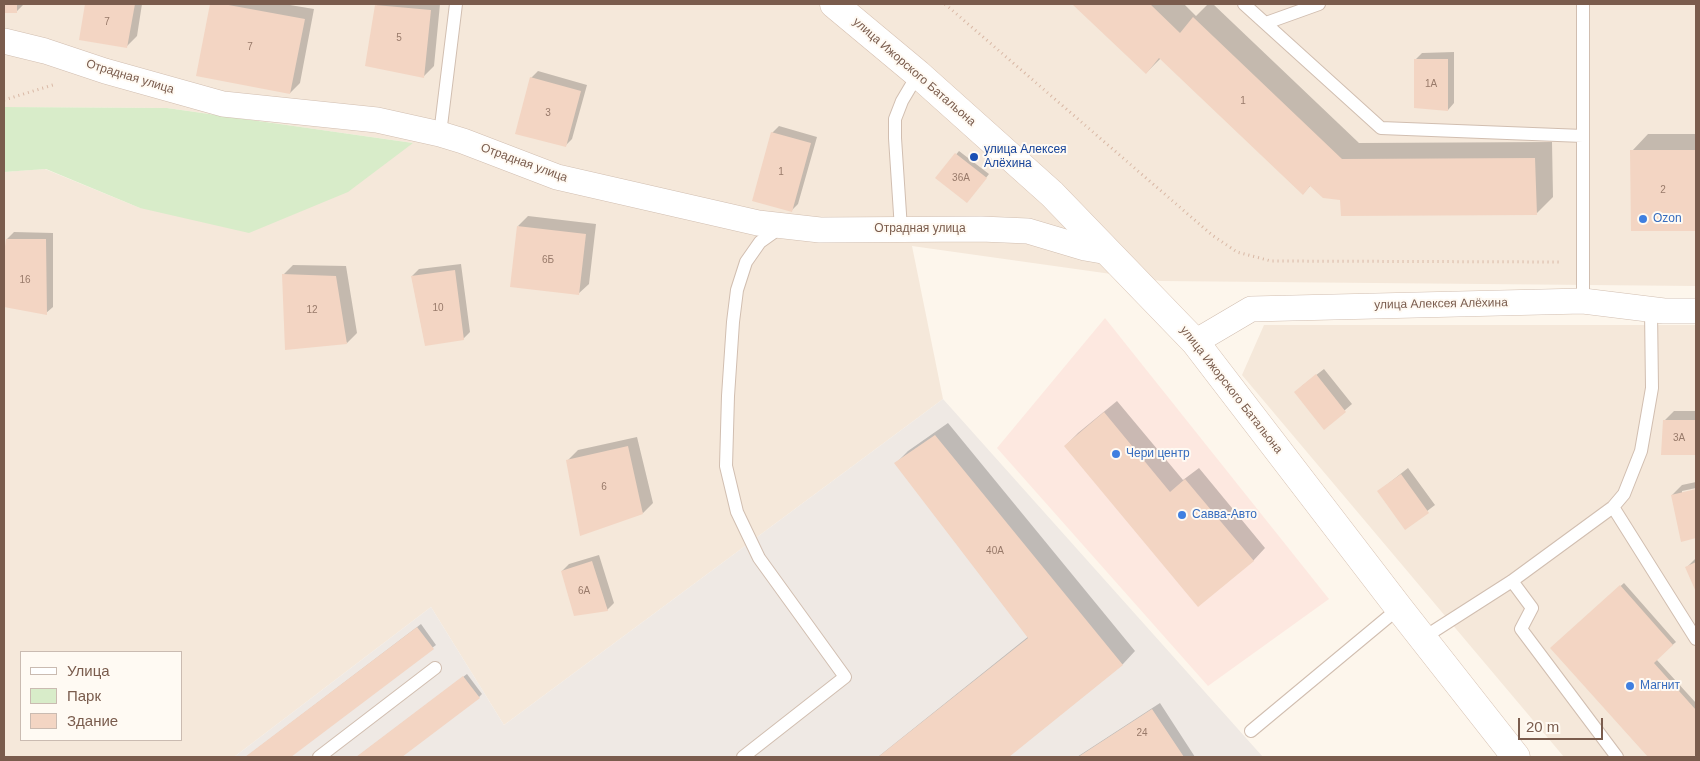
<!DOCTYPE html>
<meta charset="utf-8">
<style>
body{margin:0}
#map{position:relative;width:1700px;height:761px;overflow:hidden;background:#fdf6ec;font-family:Helvetica,sans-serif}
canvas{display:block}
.frame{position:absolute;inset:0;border:5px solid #7a5c4d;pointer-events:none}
.legend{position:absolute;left:20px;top:651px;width:162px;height:90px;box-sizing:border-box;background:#fffaf3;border:1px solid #cabbb1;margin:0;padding:6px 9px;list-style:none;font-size:15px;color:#7a5c4d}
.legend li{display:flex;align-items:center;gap:10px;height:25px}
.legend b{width:25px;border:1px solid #cabbb1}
.scale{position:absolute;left:1518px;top:718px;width:85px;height:22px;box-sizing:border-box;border:2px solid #7a5c4d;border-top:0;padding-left:6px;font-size:15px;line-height:18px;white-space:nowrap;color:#7a5c4d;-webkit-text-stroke:4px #fffaf3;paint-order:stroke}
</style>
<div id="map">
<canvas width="1700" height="761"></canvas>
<div class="frame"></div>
<ul class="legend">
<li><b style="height:6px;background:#fff"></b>Улица</li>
<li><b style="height:14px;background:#d8ecc9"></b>Парк</li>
<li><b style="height:14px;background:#f3d5c3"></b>Здание</li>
</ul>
<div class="scale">20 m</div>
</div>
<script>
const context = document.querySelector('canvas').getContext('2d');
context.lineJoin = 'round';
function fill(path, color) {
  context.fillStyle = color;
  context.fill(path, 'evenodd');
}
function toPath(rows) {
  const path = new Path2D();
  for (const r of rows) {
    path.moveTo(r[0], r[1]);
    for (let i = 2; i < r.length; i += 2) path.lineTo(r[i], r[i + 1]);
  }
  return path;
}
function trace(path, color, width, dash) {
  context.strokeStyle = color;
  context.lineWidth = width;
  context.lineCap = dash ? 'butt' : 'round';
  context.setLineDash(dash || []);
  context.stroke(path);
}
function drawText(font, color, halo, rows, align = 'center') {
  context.font = font + ' Helvetica,sans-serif';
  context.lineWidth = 4;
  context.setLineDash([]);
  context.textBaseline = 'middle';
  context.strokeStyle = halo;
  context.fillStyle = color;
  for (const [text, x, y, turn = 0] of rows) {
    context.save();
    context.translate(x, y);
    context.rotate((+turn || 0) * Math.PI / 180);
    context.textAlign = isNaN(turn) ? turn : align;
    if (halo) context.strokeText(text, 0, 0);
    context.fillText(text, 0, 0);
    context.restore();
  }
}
const residential = toPath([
 [4,4,1696,4,1696,286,1161,281,912,246,943,399,504,725,431,607,234,757,4,757,4,172,45,169,140,208,413,143,167,108,4,107],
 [21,652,181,652,181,740,21,740],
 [1264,325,1696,325,1696,757,1564,757,1242,375]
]);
const commercial = toPath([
 [1105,318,1329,599,1208,686,997,448]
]);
const industrial = toPath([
 [943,399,1263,757,234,757,431,607,504,725]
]);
const green = toPath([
 [4,107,167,108,413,143,348,192,249,233,140,208,46,169,4,172]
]);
const shadow = toPath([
 [4,4,23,4,23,5,16,12,4,12],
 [86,4,142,4,137,36,127,46,80,38],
 [211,4,284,4,314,9,300,83,290,93,198,75],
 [378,4,440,4,434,66,424,76,376,6],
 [1074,4,1184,4,1196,16,1208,4,1213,4,1359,143,1552,142,1553,197,1537,213,1341,199,1311,185,1303,194,1161,58,1146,73],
 [1454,52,1454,103,1448,110,1415,60,1422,53],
 [538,71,587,85,572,139,565,146,531,78],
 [779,126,817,137,798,204,791,211,772,133],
 [1648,134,1696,134,1696,229,1632,230,1632,151],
 [959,151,989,174,970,198,937,178],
 [528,216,596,224,589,284,578,294,518,226],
 [14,232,53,233,53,307,46,313,4,305,4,262,7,239],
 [461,264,470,332,463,339,412,276,419,269],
 [293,265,346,266,357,333,347,343,283,275],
 [1324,369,1352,404,1324,428,1302,386],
 [1117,401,1183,480,1199,468,1265,548,1253,561,1065,446,1078,433],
 [1674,411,1696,411,1696,454,1662,453,1664,421],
 [948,423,1135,651,1123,664,1007,757,878,757,1029,636,896,463,908,451],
 [637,437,653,503,643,513,568,460,578,450],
 [1408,468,1435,505,1405,528,1379,491],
 [1696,482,1696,488,1682,491,1682,494,1696,490,1696,537,1682,540,1672,495,1682,485],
 [599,555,614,603,607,610,562,571,569,564],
 [1696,558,1696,589,1687,567],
 [1624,583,1676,642,1656,659,1696,703,1696,753,1691,757,1649,757,1552,648],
 [421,624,436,645,289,757,246,757],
 [467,674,482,694,479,697,400,757,357,757],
 [1160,703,1195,757,1077,757]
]);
const building = toPath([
 [4,4,17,4,17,13,4,13],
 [85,4,135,4,127,48,79,40],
 [210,4,223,4,305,19,290,94,196,76],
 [1072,4,1150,4,1180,33,1193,17,1342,159,1535,158,1537,215,1341,216,1340,200,1323,198,1310,186,1303,195,1159,58,1146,74],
 [375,5,431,10,424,78,365,66],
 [1414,59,1448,59,1448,111,1414,108],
 [530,77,581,91,566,147,515,134],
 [771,132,811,143,792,212,752,201],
 [1630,150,1696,150,1696,231,1631,231],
 [955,153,987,178,967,203,935,178],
 [517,226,586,234,579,295,510,287],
 [6,239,46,239,47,315,4,307,4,254],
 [455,270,464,340,425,346,411,276],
 [282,274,336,276,347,344,285,350],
 [1316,374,1346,412,1324,430,1294,392],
 [1104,412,1170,492,1185,479,1254,561,1198,607,1064,446],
 [1663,420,1696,420,1696,455,1661,455],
 [935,435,1123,665,1009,757,878,757,1028,638,894,463],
 [628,446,643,514,580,536,566,460],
 [1401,474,1429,513,1405,530,1377,491],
 [1696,489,1696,538,1681,542,1671,495],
 [592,561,608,611,574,616,561,571],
 [1696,562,1696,592,1685,567],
 [1620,585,1673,645,1654,663,1696,710,1696,754,1693,757,1648,757,1550,648],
 [417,627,434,649,291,757,245,757],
 [463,676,480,698,402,757,356,757],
 [1152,709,1184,757,1078,757]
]);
const path = toPath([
 [945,4,1212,235,1237,252,1271,261,1562,262],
 [4,100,56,84]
]);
const lane = toPath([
 [1244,4,1381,128,1583,136],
 [1583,4,1583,301],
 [1266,23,1319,4],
 [440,134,456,4],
 [901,229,895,138,895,119,902,101,918,74],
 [1613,507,1696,639],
 [1512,581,1532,608,1521,629,1617,757],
 [1423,638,1512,581,1613,507,1624,494,1641,451,1652,388,1651,310],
 [1251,731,1399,608],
 [319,757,435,668],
 [743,757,845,677,759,558,737,512,726,466,728,396,733,322,737,290,746,262,760,242,781,227]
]);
const street = toPath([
 [4,41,45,51,105,71,223,104,377,120,440,134,463,141,557,177,758,223,820,230,981,229,1028,231,1085,248,1108,252],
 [1195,342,1251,309,1583,301,1664,311,1696,311]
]);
const secondary = toPath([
 [834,4,918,74,1052,194,1195,342,1399,608,1516,757]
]);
const markers = [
 [974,157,5,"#1a4fb4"],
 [1643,219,5,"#3f7fe0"],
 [1116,454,5,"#3f7fe0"],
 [1182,515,5,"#3f7fe0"],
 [1630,686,5,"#3f7fe0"]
];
const numberNames = [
 ["7",107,22],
 ["5",399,38],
 ["7",250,47],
 ["1А",1431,84],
 ["1",1243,101],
 ["3",548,113],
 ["1",781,172],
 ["36А",961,178],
 ["2",1663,190],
 ["6Б",548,260],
 ["16",25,280],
 ["10",438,308],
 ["12",312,310],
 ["3А",1679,438],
 ["6",604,487],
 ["40А",995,551],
 ["6А",584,591],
 ["24",1142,733]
];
const streetNames = [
 ["улица Ижорского Батальона",914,72,41],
 ["Отрадная улица",130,77,17],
 ["Отрадная улица",524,163,20],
 ["Отрадная улица",920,229],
 ["улица Алексея Алёхина",1441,304,-1],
 ["улица Ижорского Батальона",1231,390,52]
];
const transitNames = [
 ["улица Алексея",984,150],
 ["Алёхина",984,164]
];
const shopNames = [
 ["Ozon",1653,219],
 ["Чери центр",1126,454],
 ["Савва-Авто",1192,515],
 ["Магнит",1640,686]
];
fill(residential, '#f5e8da');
fill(commercial, '#fde8e0');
fill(industrial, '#efe9e4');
fill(green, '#d8ecc9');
fill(shadow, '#0003');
fill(building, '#f3d5c3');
trace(lane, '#d1beb0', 14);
trace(street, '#d1beb0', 26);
trace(secondary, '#d6c0b0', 29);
trace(path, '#d9b8a5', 3, [1, 4]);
trace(lane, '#fff', 12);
trace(street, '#fff', 25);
trace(secondary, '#fff', 28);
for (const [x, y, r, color] of markers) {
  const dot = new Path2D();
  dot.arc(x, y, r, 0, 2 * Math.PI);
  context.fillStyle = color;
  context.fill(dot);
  trace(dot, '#fffaf3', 2);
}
drawText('10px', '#987a6a', null, numberNames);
drawText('12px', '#7a5c4d', '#fffaf3', streetNames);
drawText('12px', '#164399', '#fffaf3', transitNames, 'left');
drawText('12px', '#366cbe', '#fffaf3', shopNames, 'left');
</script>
